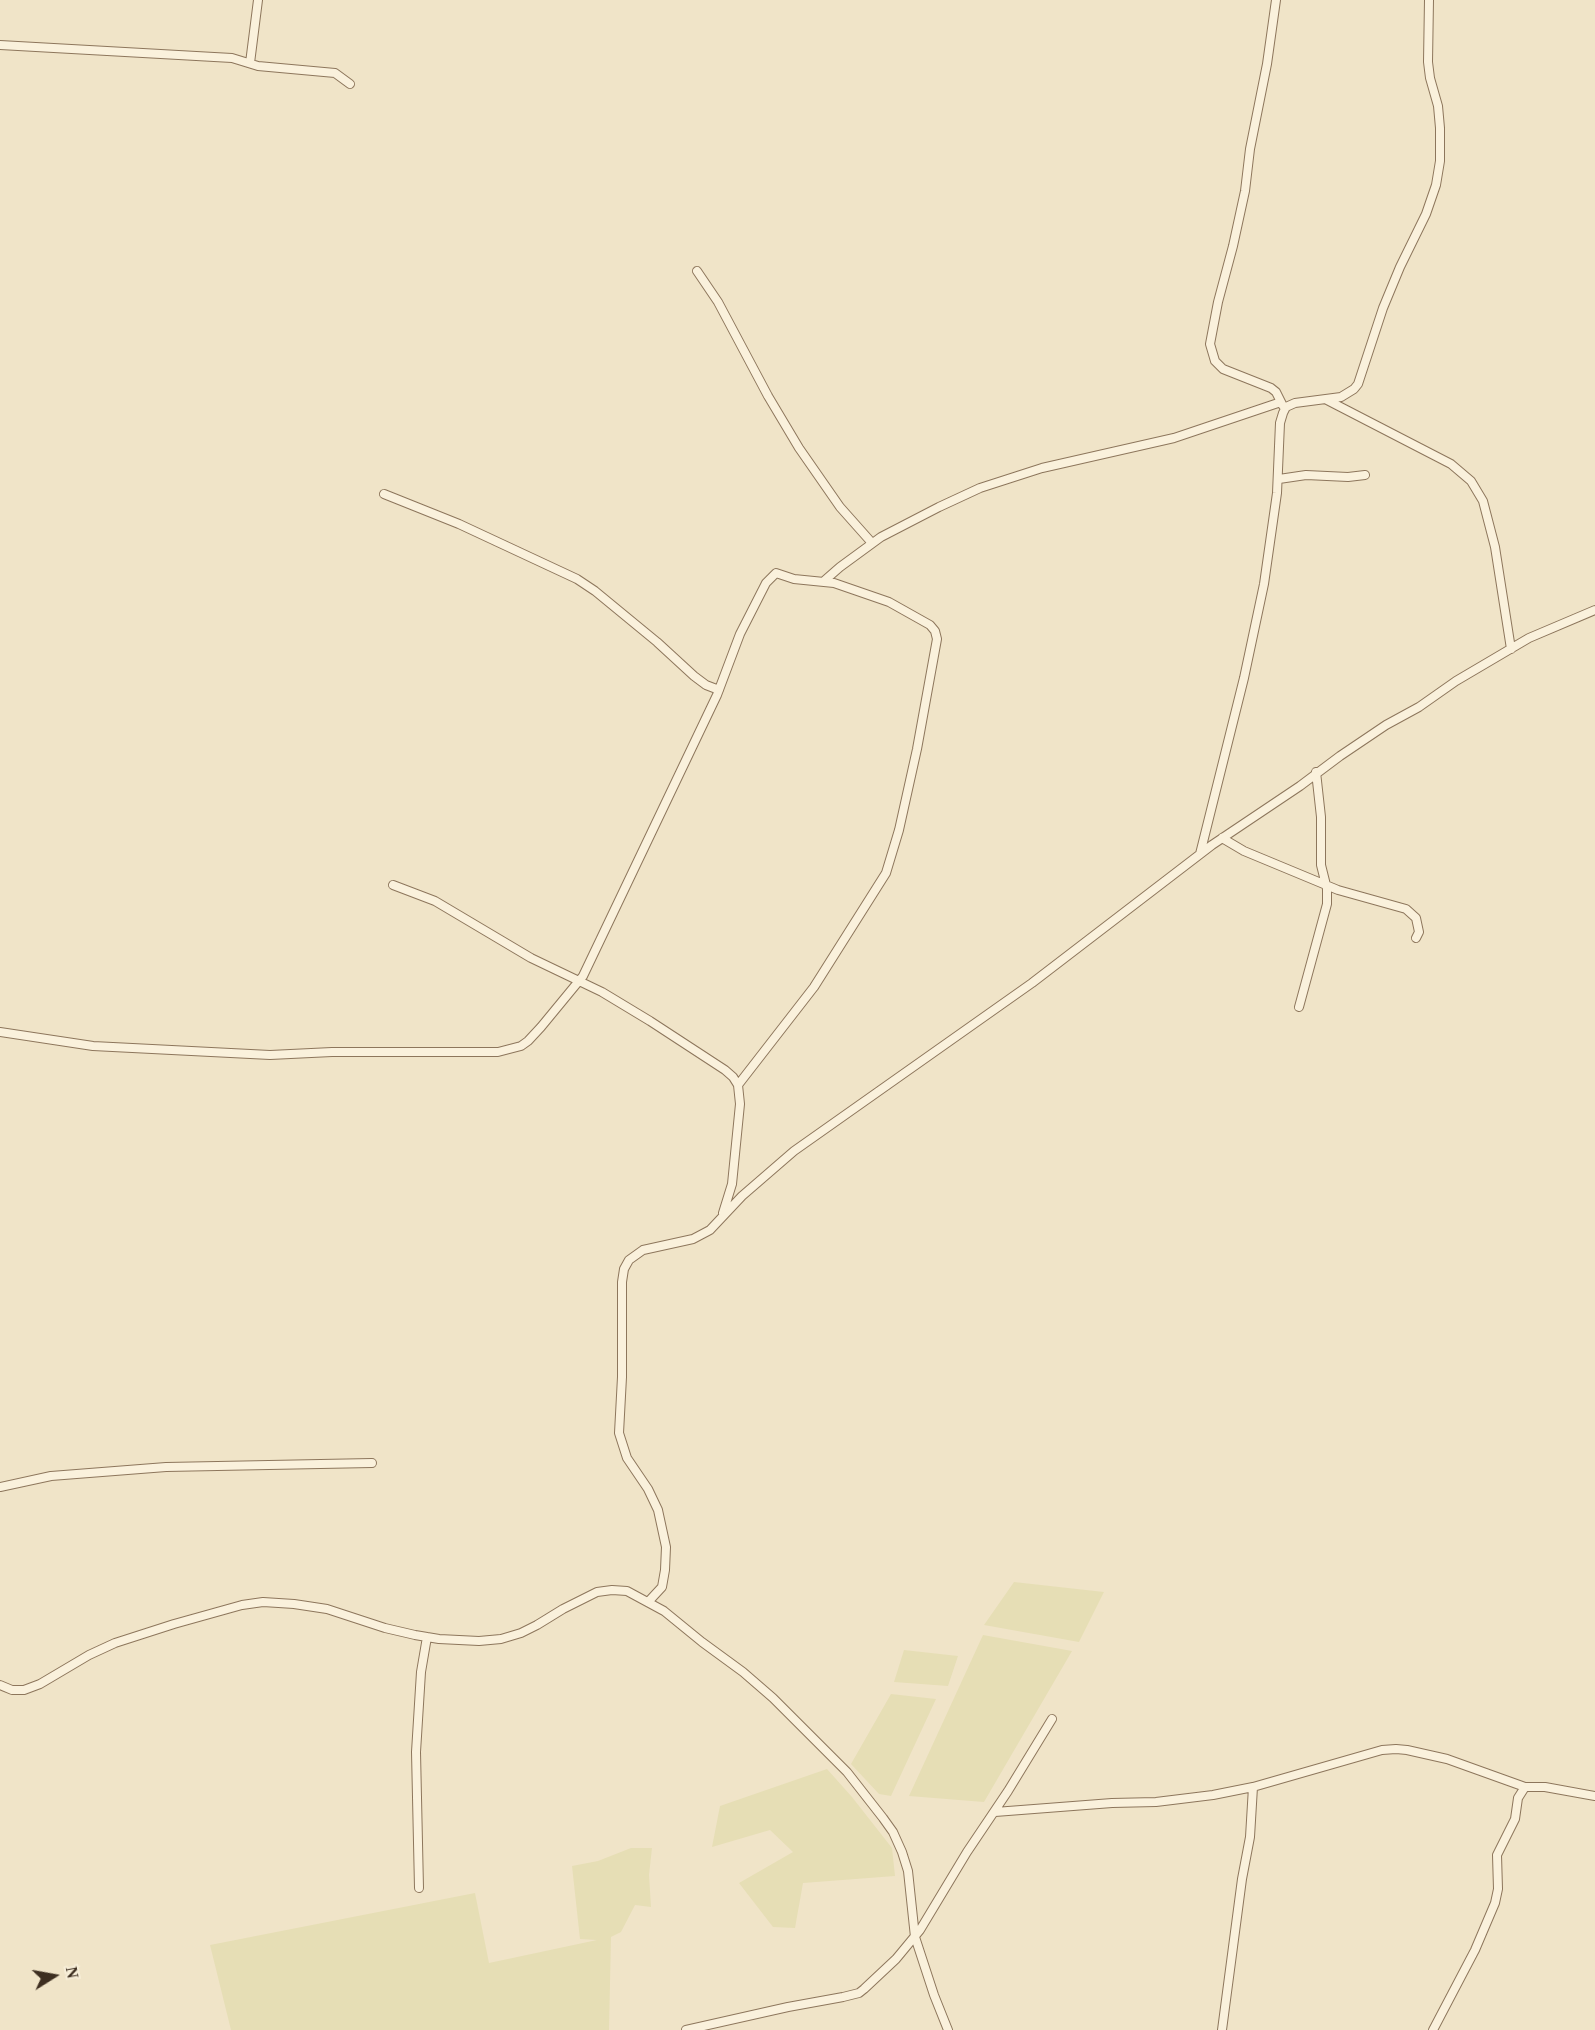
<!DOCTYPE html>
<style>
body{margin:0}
#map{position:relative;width:1595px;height:2030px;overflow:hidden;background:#f0e4c8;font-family:Georgia,serif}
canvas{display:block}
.north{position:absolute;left:24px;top:1946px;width:60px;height:60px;-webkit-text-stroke:4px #f7eed8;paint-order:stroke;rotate:79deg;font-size:16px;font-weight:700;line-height:24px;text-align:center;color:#3d2e20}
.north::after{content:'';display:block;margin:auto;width:21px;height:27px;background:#3d2e20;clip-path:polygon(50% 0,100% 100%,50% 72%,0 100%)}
</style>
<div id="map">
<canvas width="1595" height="2030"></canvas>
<div class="north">N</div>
</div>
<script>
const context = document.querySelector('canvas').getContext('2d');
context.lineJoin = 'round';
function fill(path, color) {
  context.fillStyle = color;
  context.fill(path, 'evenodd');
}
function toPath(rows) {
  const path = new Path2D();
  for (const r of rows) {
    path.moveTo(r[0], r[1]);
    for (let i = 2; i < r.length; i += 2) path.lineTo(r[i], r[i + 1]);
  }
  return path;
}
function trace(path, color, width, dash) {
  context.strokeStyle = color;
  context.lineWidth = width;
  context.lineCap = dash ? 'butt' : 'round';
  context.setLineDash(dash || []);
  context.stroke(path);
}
const farmland = toPath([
 [1014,1582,1104,1592,1079,1642,984,1625],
 [983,1635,1072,1651,984,1802,909,1796],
 [904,1650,958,1656,948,1686,894,1682],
 [891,1694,936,1699,891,1796,879,1794,851,1764],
 [827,1769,852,1797,892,1848,895,1876,803,1883,795,1928,773,1927,739,1883,793,1852,770,1830,712,1847,720,1806],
 [631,1848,652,1848,649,1875,651,1907,635,1905,621,1932,611,1937,609,2030,231,2030,210,1945,475,1893,489,1963,597,1940,580,1939,572,1866,598,1861]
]);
const minor = toPath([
 [1276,0,1267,64,1250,149,1245,191,1233,246,1218,302,1210,344,1215,361,1223,369,1271,388,1276,392,1283,406],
 [0,45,232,58,258,66,335,73,350,84],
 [250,63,258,0],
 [697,271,718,302,768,396,799,448,840,507,872,543],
 [1327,400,1451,464,1471,481,1483,501,1495,547,1511,649],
 [1279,479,1306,475,1348,477,1365,475],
 [384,494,459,524,577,579,595,591,657,642,694,676,706,685,719,690],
 [824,581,840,567,881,537,939,507,980,488,1042,468,1174,438,1281,402],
 [1222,838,1244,851,1338,890,1406,909,1416,918,1419,932,1416,938],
 [1200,854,1244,678,1264,584,1277,493,1280,423,1283,413,1286,407,1295,403,1341,397,1354,389,1358,384,1383,308,1400,267,1426,214,1436,185,1440,161,1440,128,1438,106,1430,78,1428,62,1429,0],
 [393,885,435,901,531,958,602,992,650,1021,725,1070,733,1077,738,1085,740,1104,732,1184,723,1213],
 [1299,1007,1327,904,1327,889,1321,865,1321,817,1316,772],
 [0,1032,93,1046,270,1055,332,1052,498,1052,521,1046,528,1041,541,1027,583,976,717,695,740,634,766,583,776,573,794,579,834,583,889,602,930,625,935,631,937,639,917,749,899,830,886,873,814,987,738,1085],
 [0,1487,51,1476,166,1467,372,1463],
 [649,1601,662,1587,665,1570,666,1547,658,1510,648,1489,627,1458,619,1433,622,1377,622,1282,624,1269,629,1260,643,1250,693,1239,710,1230,742,1196,794,1151,1032,983,1212,845,1300,786,1340,756,1386,725,1419,707,1456,681,1529,638,1595,610],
 [0,1685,12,1690,24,1690,40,1684,89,1655,115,1643,174,1624,242,1605,263,1602,294,1604,327,1609,385,1628,415,1635,439,1639,479,1641,501,1639,521,1633,537,1625,563,1609,597,1592,612,1590,627,1591,664,1611,702,1642,743,1672,773,1698,847,1772,883,1818,893,1832,902,1852,908,1871,915,1937,934,1995,948,2030],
 [995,1812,1112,1803,1156,1802,1213,1795,1253,1787,1382,1750,1396,1749,1407,1750,1447,1759,1525,1787,1545,1787,1595,1796],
 [419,1888,416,1752,421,1672,427,1637],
 [686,2030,788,2007,843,1997,859,1993,864,1989,896,1959,920,1930,967,1852,1008,1791,1052,1719],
 [1222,2030,1242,1879,1250,1837,1253,1787],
 [1433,2030,1475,1950,1495,1903,1498,1889,1497,1855,1515,1819,1518,1798,1525,1787]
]);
fill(farmland, '#e6deb5');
trace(minor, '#8d765c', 10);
trace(minor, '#faf1dc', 8);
</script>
